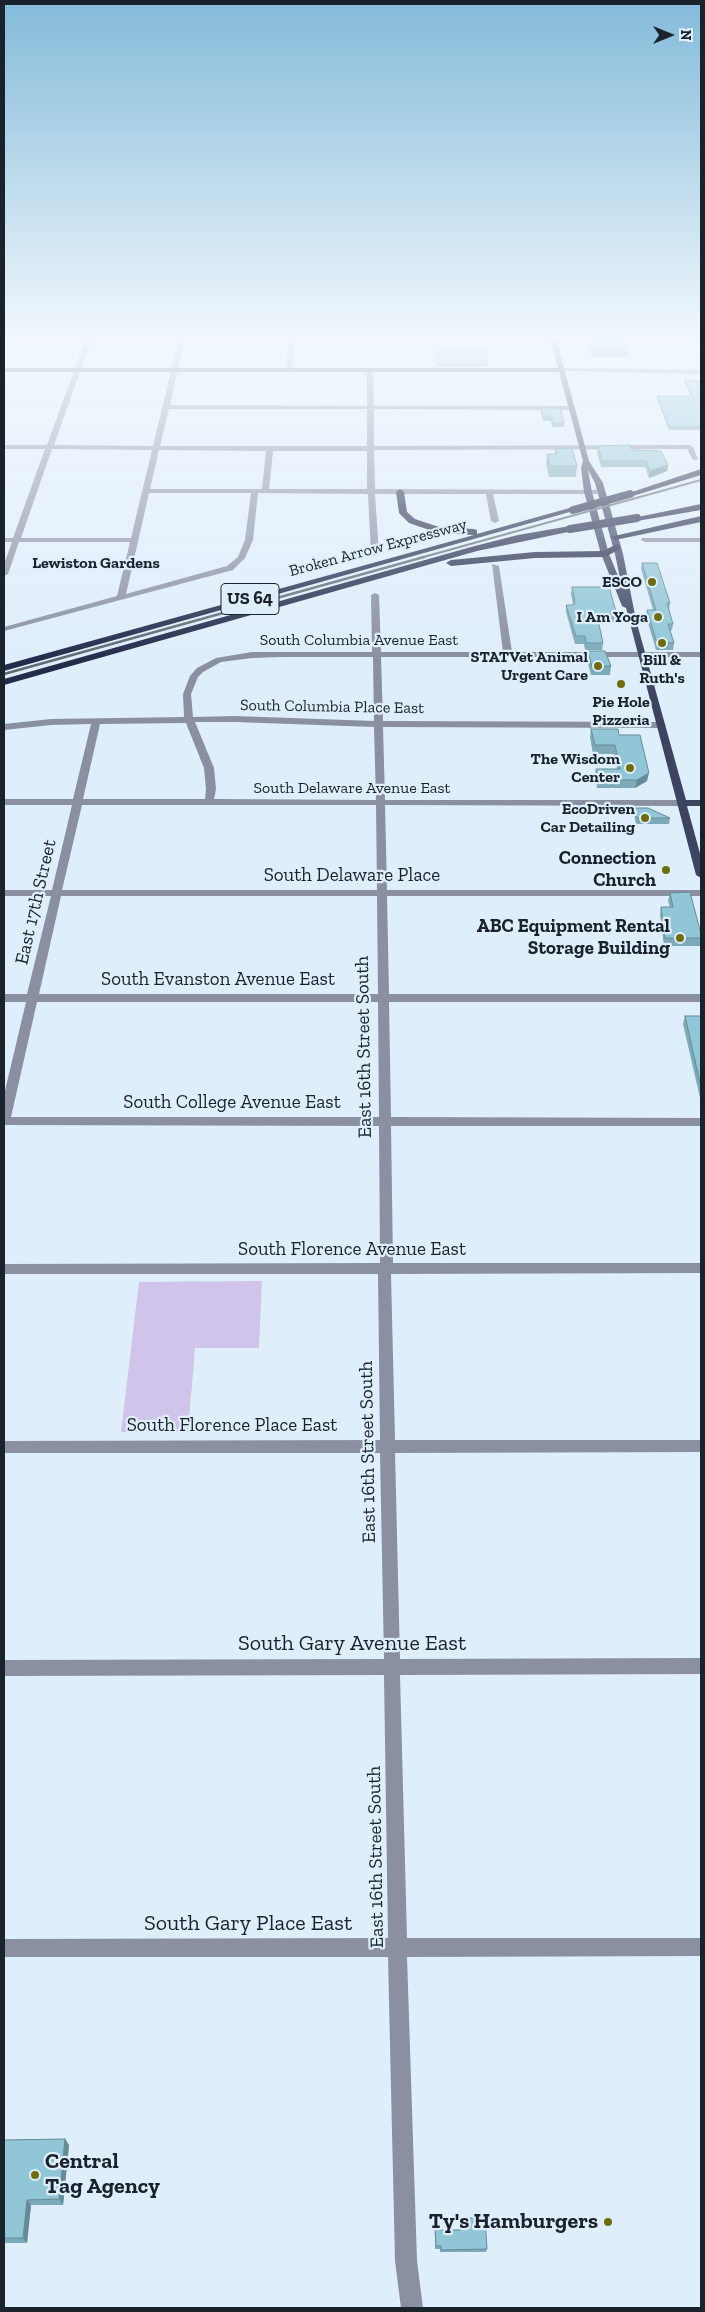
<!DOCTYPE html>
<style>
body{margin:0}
#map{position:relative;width:705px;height:2312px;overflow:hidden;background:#dfeefb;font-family:"Zilla Slab",serif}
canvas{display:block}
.frame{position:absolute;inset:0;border:5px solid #1a232c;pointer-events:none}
.north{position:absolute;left:645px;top:10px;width:50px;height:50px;-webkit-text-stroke:4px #dfeefb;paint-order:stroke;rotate:90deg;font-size:14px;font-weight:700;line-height:20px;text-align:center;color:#1a232c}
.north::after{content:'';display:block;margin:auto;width:18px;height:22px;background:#1a232c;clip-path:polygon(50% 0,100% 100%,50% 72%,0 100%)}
</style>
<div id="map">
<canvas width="705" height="2312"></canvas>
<div class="frame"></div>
<div class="north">N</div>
</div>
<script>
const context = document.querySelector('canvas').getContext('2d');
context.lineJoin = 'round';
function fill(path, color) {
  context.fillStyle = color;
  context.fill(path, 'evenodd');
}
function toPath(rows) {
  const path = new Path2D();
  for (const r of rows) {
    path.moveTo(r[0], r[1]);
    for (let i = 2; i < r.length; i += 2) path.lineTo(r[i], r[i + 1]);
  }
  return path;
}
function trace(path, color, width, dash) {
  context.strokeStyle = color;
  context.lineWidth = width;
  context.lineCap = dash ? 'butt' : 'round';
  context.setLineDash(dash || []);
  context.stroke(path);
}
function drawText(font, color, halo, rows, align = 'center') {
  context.font = font + ' "Zilla Slab",serif';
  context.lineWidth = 4.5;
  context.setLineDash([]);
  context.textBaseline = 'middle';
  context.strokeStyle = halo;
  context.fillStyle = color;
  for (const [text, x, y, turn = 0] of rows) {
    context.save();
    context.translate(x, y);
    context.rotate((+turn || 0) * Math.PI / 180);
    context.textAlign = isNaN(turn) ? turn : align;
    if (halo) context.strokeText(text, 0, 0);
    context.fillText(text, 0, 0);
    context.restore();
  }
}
const green = toPath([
 [262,1281,259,1348,195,1348,188,1432,121,1432,139,1282]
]);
const minor = toPath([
 [86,338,92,338,54,445,153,446,179,338,185,338,170,405,367,406,367,371,370,369,373,371,374,406,573,406,576,408,573,410,374,409,374,446,690,445,693,447,698,459,693,460,687,449,374,450,375,489,602,490,606,492,602,494,493,494,499,521,495,523,491,521,486,494,375,494,379,554,375,556,371,554,368,494,258,493,253,540,245,558,233,570,4,631,4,627,117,596,130,542,19,542,8,574,4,576,4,564,12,542,4,542,4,538,13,538,45,449,4,449,4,445,47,445,86,338],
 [169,409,367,409,367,446,160,446,169,409],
 [52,449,152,450,131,538,21,538,52,449],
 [159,450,266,451,262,489,150,489,159,450],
 [273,451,367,451,367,489,269,489,273,451],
 [149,493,251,493,245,540,238,557,227,566,126,594,149,493],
 [289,338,295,338,292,371,289,373,286,371,289,338],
 [563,368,701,370,701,374,561,371,563,368],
 [642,538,701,538,701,542,645,542,641,540,642,538],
 [492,564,499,566,512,652,701,652,701,657,381,657,383,721,661,722,666,725,661,728,383,727,385,800,682,800,687,803,682,806,385,805,387,890,701,890,701,896,387,896,389,994,701,994,701,1002,389,1002,391,1117,701,1118,701,1126,391,1126,393,1263,701,1263,701,1273,391,1274,395,1440,701,1440,701,1452,395,1453,400,1659,701,1658,701,1674,400,1675,407,1938,701,1938,701,1956,407,1957,417,2261,423,2308,401,2308,395,2261,388,1957,4,1957,4,1939,388,1938,384,1675,4,1676,4,1660,384,1659,380,1453,4,1453,4,1441,380,1440,378,1274,4,1274,4,1264,380,1263,380,1258,379,1126,4,1125,4,1095,26,1002,4,1002,4,994,27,994,51,896,4,896,4,890,52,890,72,805,4,805,4,799,73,799,91,724,51,725,4,730,4,724,51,719,184,717,183,694,190,676,197,668,216,658,252,652,372,652,371,595,375,593,379,595,381,652,503,652,492,564],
 [282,657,373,657,374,721,235,716,193,717,191,694,198,677,203,672,221,662,252,658,282,657],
 [195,722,235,722,374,727,376,800,214,799,216,789,214,768,195,722],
 [186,723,204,768,206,789,205,799,83,799,100,724,186,723],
 [82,805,376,805,377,890,62,890,82,805],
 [61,896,377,896,378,994,39,994,61,896],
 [37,1002,378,1002,379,1117,11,1117,37,1002]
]);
const major = toPath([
 [550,338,556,338,589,461,603,483,623,554,636,620,686,800,701,800,701,806,687,806,701,857,701,878,696,875,626,608,622,606,601,554,584,492,581,468,583,461,559,372,4,372,4,368,558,368,550,338],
 [588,470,595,483,615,554,621,583,609,554,592,492,588,470]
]);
const highway = toPath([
 [701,469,701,475,633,496,626,494,701,469],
 [400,489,404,492,407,512,415,519,439,527,474,529,477,530,477,534,573,507,577,510,4,671,4,665,474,535,438,533,409,523,399,513,396,492,400,489],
 [701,504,701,510,637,521,633,518,701,504],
 [701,516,701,522,615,540,610,537,701,516],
 [570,526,574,529,573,531,477,551,4,685,4,679,471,547,518,535,570,526],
 [617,544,620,545,620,549,605,557,535,558,451,566,446,563,451,560,535,552,603,551,617,544]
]);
const railFar1 = toPath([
 [420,558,701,480]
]);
const rail = toPath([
 [4,674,424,557]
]);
const highwayBridge = toPath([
 [573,510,630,494],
 [570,529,637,518]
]);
const wall = toPath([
 [654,338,685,338,684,341,656,341],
 [588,340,629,350,629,357,591,357,588,347],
 [436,353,488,364,488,366,437,366],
 [685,380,701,381,701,430,669,430,657,398,657,396,691,396,684,382],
 [541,408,564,423,564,427,552,427,551,421,543,421,541,412],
 [598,446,632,450,668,465,667,471,649,478,645,467,601,467,597,452],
 [555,449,577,466,576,477,549,477,546,464,547,454,555,454],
 [642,563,670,603,669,610,673,624,672,630,670,630,674,643,673,650,656,650,646,616,647,610,653,610,641,569],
 [572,587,617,615,616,622,598,622,603,643,602,650,585,650,584,644,575,644,566,612,566,605,573,605,571,594],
 [588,651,611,666,610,675,591,675,587,659],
 [591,729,619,735,647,781,635,788,597,788,595,777,596,769,617,769,614,754,593,754,590,737],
 [635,808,670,818,669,824,636,824,634,814],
 [670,893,701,934,700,946,664,946,660,915,661,907,670,907,668,901],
 [685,1016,701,1016,701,1102,683,1024],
 [65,2139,69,2145,63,2205,31,2205,27,2243,4,2243,4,2140],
 [459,2218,487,2249,486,2252,440,2252,440,2249,435,2249,435,2230,459,2230,458,2221]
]);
const shadedWall = toPath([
 [668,465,667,471,649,478,650,471],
 [649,773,647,781,635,788,637,780],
 [4,1976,5,1979,4,1990],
 [65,2139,69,2145,63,2205,59,2199],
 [27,2200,31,2205,27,2243,23,2238]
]);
const building = toPath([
 [588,340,626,340,629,350,592,350,588,340],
 [436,351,486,351,488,364,437,364,436,351],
 [685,380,701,381,701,427,669,427,657,396,692,396,685,380],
 [541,408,560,408,564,423,553,423,551,417,543,417,541,408],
 [630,445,632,450,661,451,668,465,650,471,646,461,602,461,598,446,630,445],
 [572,448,577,466,550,466,547,454,557,454,555,449,572,448],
 [642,563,657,563,670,603,667,603,673,624,668,624,674,643,657,643,647,610,656,610,642,563],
 [572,587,609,587,617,615,597,615,603,643,586,643,585,636,576,636,566,605,574,605,575,602,572,587],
 [588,651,605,651,611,666,592,667,588,651],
 [591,729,618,729,619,735,640,735,649,773,637,780,598,780,596,769,620,769,615,745,595,745,591,729],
 [635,808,648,808,670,818,637,818,635,808],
 [690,892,701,934,701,938,665,938,661,907,673,907,670,893,690,892],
 [685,1016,701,1016,701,1087,685,1016],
 [65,2139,59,2199,27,2200,23,2238,4,2238,4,2140,65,2139],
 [459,2218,485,2218,487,2249,441,2250,441,2246,436,2246,435,2230,460,2230,459,2218]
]);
const markers = [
 [652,582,5,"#6d6d0e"],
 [658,617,5,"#6d6d0e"],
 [662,643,5,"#6d6d0e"],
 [598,666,5,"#6d6d0e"],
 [621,684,5,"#6d6d0e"],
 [630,768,5,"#6d6d0e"],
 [645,818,5,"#6d6d0e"],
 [666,870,5,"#6d6d0e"],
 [680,938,5,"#6d6d0e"],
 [35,2175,5,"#6d6d0e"],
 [608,2222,5,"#6d6d0e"]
];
const farStreetnames = [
 ["Broken Arrow Expressway",378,548,-15],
 ["South Columbia Avenue East",359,640],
 ["South Columbia Place East",332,707,1],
 ["South Delaware Avenue East",352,788]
];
const farNeighbourhoodnames = [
 ["Lewiston Gardens",96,563]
];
const farPoinames = [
 ["ESCO",642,582],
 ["I Am Yoga",648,617],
 ["STATVet Animal",588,657],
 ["Urgent Care",588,675],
 ["Bill &",662,660,"center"],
 ["Ruth's",662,678,"center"],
 ["Pie Hole",621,702,"center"],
 ["Pizzeria",621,720,"center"],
 ["The Wisdom",620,759],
 ["Center",620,777],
 ["EcoDriven",635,809],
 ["Car Detailing",635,827]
];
const shields = [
 [250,599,58]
];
const shieldNames = [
 ["US 64",250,599]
];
const poiNames = [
 ["Connection",656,859],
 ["Church",656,881],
 ["ABC Equipment Rental",670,927],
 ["Storage Building",670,949]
];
const streetNames = [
 ["South Delaware Place",352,876],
 ["East 17th Street",36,902,-77],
 ["South Evanston Avenue East",218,980],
 ["East 16th Street South",364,1047,-91],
 ["South College Avenue East",232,1103],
 ["South Florence Avenue East",352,1250],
 ["South Florence Place East",232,1426],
 ["East 16th Street South",368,1452,-91],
 ["East 16th Street South",376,1857,-91]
];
const nearStreetnames = [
 ["South Gary Avenue East",352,1644],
 ["South Gary Place East",248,1924]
];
const nearPoinames = [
 ["Central",45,2162],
 ["Tag Agency",45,2187],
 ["Ty's Hamburgers",598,2222,"right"]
];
fill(green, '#d1c4ea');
fill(minor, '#8a8fa1');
fill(major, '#3d4462');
fill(highway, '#242b4b');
trace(railFar1, '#5f6a74', 2);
trace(rail, '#5f6a74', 2.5);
trace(highwayBridge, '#242b4b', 8);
fill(wall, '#7daab8');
fill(shadedWall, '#668b96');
fill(building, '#91c6d6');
trace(building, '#668b96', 1);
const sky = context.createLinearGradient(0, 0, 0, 661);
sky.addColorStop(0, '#83bbd9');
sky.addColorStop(0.51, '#f1f7fd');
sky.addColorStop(1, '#f1f7fd00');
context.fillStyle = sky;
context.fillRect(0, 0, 705, 661);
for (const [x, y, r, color] of markers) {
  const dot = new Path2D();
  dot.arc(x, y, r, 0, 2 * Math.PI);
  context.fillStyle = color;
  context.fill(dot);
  trace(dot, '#dfeefb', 2);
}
drawText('16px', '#1a232c', '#dfeefb', farStreetnames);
drawText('bold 16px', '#1a232c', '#dfeefb', farNeighbourhoodnames);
drawText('bold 16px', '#1a232c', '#dfeefb', farPoinames, 'right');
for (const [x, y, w] of shields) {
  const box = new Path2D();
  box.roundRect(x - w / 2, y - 15.5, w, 31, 4);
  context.fillStyle = '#dfeefb';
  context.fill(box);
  trace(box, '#1a232c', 1);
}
drawText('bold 18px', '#1a232c', null, shieldNames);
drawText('bold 19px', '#1a232c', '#dfeefb', poiNames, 'right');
drawText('19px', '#1a232c', '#dfeefb', streetNames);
drawText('22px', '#1a232c', '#dfeefb', nearStreetnames);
drawText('bold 22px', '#1a232c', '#dfeefb', nearPoinames, 'left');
</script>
